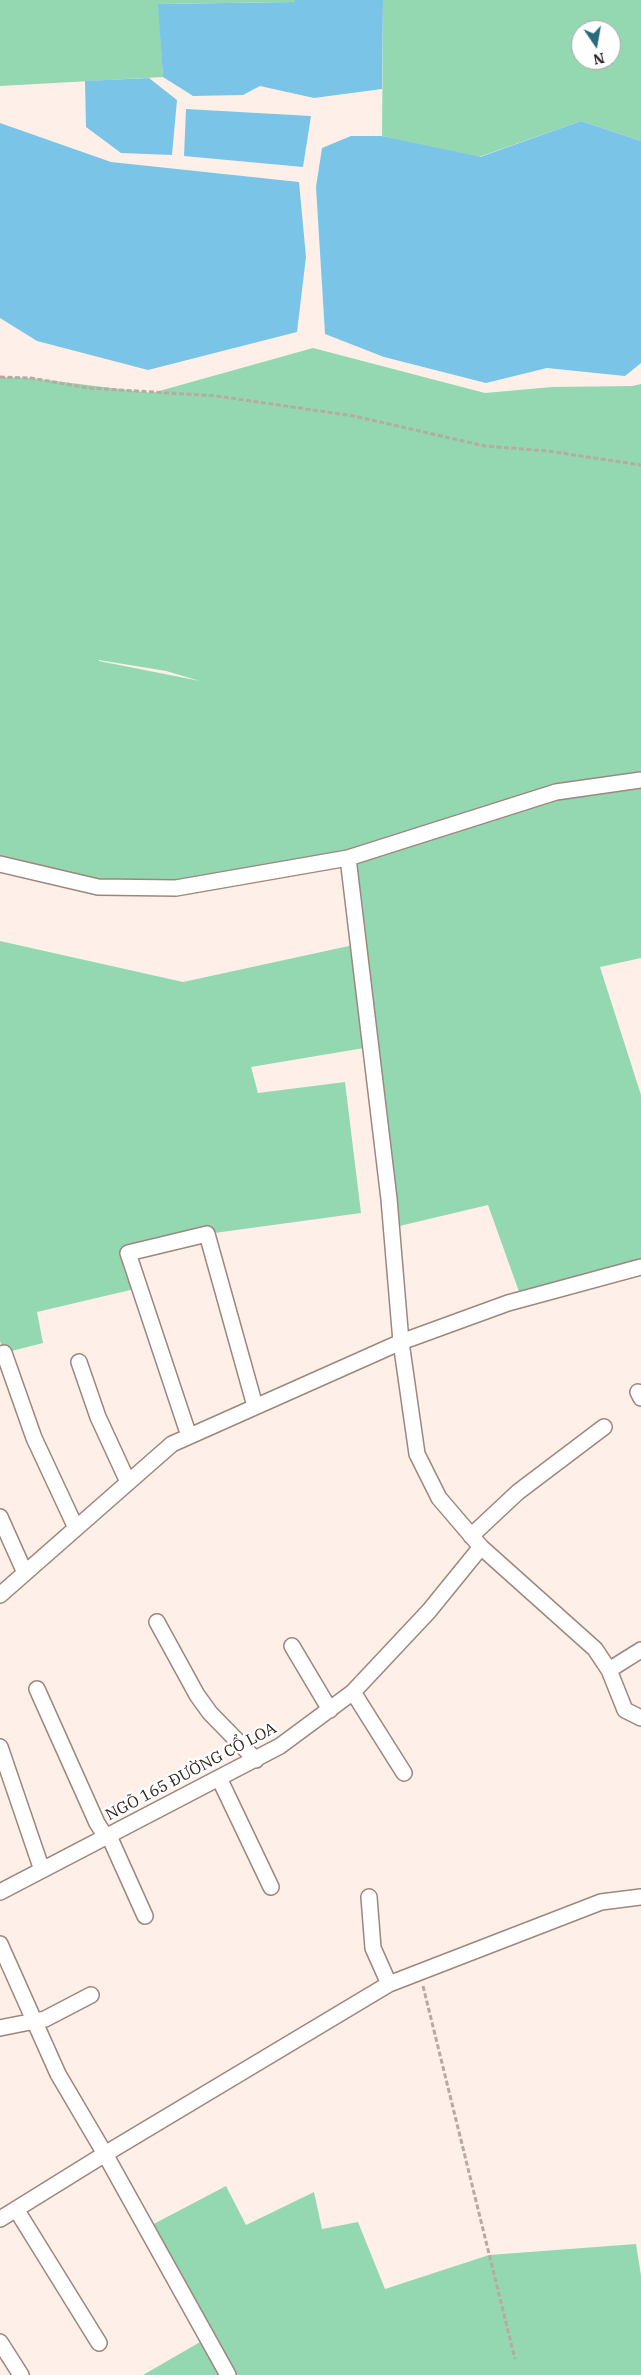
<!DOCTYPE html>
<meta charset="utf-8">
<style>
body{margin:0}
#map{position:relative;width:641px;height:2375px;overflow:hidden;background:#fef0e9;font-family:"IBM Plex Serif",serif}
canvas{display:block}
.north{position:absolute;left:571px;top:20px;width:50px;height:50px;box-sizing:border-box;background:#fff;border:1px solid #aaa7a5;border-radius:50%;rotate:168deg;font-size:14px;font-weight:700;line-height:20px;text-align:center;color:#2b221f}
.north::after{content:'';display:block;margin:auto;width:18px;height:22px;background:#276b7c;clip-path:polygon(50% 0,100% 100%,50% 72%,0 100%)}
</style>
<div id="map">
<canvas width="641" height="2375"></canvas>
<div class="north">N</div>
</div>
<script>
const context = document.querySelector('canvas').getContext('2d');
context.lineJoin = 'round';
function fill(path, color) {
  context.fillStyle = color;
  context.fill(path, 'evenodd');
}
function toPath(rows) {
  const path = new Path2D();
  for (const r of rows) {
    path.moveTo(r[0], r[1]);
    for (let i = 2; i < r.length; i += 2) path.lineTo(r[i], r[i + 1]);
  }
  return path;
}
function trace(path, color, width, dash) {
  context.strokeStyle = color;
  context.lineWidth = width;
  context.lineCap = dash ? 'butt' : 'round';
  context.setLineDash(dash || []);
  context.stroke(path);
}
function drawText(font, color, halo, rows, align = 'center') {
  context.font = font + ' "IBM Plex Serif",serif';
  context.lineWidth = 5;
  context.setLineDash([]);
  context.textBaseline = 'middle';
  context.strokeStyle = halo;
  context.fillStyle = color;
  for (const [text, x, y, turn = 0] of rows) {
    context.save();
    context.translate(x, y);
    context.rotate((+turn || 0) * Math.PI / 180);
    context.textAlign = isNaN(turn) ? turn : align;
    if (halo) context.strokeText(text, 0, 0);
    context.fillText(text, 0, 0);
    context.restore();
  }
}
const green = toPath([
 [0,0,295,0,295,2,159,4,163,77,0,86],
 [383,0,641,0,641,141,581,121,476,158,382,136],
 [581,30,611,30,611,60,581,60],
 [313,348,485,393,552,387,632,386,641,384,641,958,600,967,641,1095,641,1267,522,1300,488,1205,391,1228,370,1047,251,1067,258,1093,345,1082,361,1213,207,1234,128,1253,139,1288,37,1312,43,1343,4,1353,0,1341,0,941,183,982,358,944,348,858,263,874,98,887,0,862,0,377,31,378,152,393],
 [99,660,166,671,200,681,99,661],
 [226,2186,246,2225,314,2192,322,2229,358,2222,385,2289,489,2255,636,2244,641,2276,641,2375,143,2375,207,2338,146,2228]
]);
const water = toPath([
 [295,0,383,0,382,89,314,98,260,86,243,95,193,96,163,77,158,4,295,2],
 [149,78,177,100,172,155,121,153,86,127,85,81],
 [186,109,311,116,303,167,184,156],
 [581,121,641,141,641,363,625,376,547,368,486,383,384,357,325,334,316,187,322,148,351,136,382,136,480,157],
 [0,123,111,162,299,182,306,257,297,332,148,370,37,341,0,318]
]);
const path = toPath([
 [0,377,31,378,88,388,217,396,354,416,485,446,548,451,641,465],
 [423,1986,515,2359]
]);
const street = toPath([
 [348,858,389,1199,401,1342,417,1454,439,1498,481,1547,595,1649,609,1670,625,1710,641,1718],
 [0,864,98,887,176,888,348,858,556,792,641,780],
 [4,1353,34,1438,76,1528],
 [79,1362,98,1417,128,1482],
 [638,1392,641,1398],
 [189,1436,128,1253,207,1234,255,1406],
 [0,1517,25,1573],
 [471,1536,518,1492,604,1427],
 [0,1595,172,1444,401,1342,508,1303,641,1267],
 [157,1622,197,1695,210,1713,256,1760],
 [292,1646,330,1710],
 [609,1670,641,1650],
 [37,1689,97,1823,106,1837],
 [353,1692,404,1773],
 [0,1747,42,1870],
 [219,1778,271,1887],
 [109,1836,145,1916],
 [0,1892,280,1746,353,1692,429,1611,481,1547],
 [369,1897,373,1948,389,1984],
 [0,1944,58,2074,105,2154,228,2375],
 [0,2028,45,2019,91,1995],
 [16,2209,99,2343],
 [0,2219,105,2154,389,1984,601,1902,641,1897],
 [0,2342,21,2375]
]);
const streetNames = [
 ["NGÕ 165 ĐƯỜNG CỔ LOA",191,1772,-28]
];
fill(green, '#94d8b1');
fill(water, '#7ac4e8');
trace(street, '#9c877d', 18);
trace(path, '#b6aaa4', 3, [5, 2.5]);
trace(street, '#fff', 15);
drawText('16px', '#2b221f', '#fff', streetNames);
</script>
